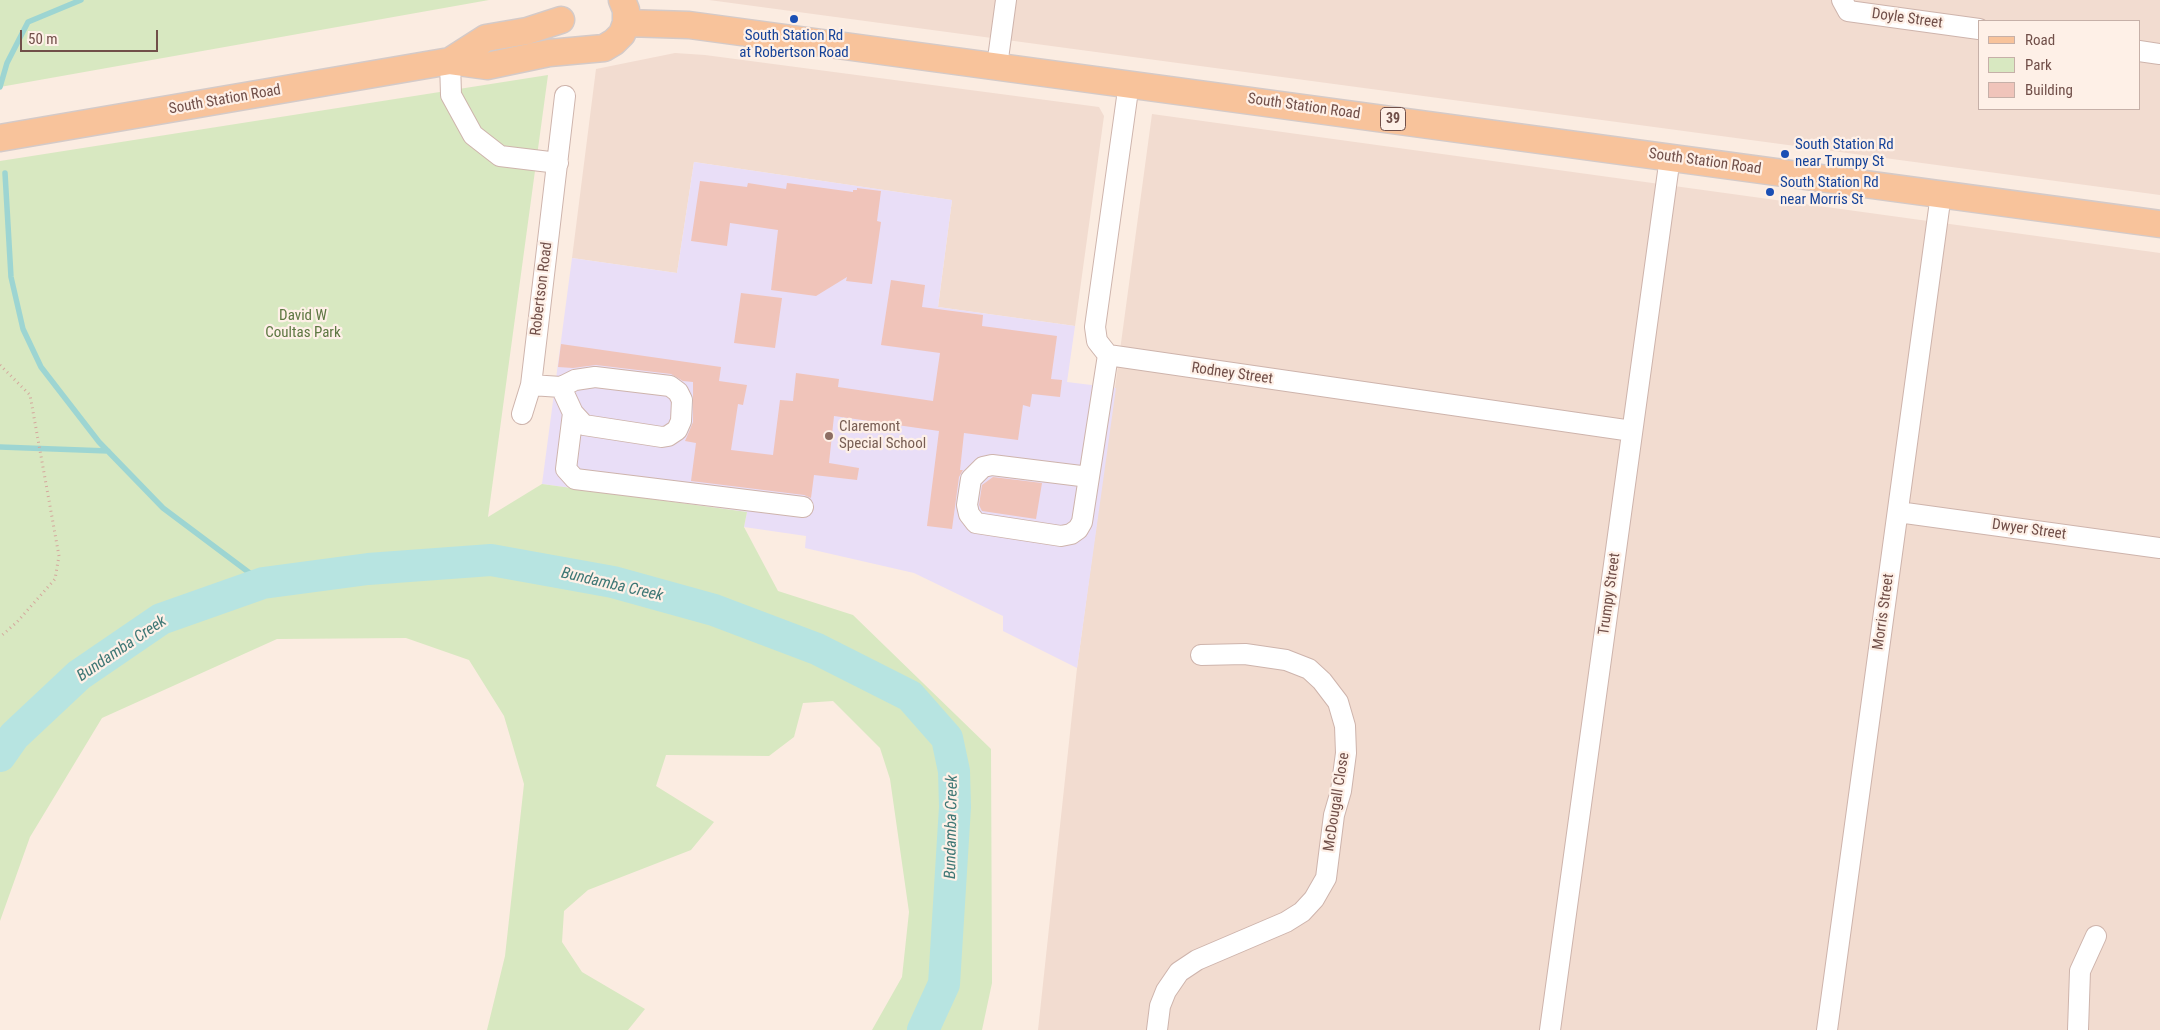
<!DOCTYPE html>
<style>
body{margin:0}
#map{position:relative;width:2160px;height:1030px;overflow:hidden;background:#fbece1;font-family:"Roboto Condensed",sans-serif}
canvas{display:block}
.legend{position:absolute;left:1978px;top:20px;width:162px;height:90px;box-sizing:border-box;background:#fef0e7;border:1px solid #c6b0a8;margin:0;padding:6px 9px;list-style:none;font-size:15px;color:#714f49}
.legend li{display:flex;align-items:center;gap:10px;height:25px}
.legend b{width:25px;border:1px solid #c6b0a8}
.scale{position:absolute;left:20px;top:30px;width:138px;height:22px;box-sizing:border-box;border:2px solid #714f49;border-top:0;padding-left:6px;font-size:15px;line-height:18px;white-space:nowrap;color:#714f49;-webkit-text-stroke:4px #fef0e7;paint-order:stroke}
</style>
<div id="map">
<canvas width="2160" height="1030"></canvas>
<ul class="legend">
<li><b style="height:6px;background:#f8c39b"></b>Road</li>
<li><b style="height:14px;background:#d8e8c1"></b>Park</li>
<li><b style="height:14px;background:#f0c4ba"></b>Building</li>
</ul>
<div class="scale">50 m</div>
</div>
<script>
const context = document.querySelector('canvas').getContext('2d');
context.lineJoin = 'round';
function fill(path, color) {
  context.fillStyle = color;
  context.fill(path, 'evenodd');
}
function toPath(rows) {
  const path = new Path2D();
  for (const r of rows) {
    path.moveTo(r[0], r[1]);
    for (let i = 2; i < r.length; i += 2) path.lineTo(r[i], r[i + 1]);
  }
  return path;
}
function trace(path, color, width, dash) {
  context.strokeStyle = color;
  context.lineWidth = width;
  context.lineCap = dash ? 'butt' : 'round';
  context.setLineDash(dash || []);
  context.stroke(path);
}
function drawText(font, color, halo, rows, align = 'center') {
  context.font = font + ' "Roboto Condensed",sans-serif';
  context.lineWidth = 4.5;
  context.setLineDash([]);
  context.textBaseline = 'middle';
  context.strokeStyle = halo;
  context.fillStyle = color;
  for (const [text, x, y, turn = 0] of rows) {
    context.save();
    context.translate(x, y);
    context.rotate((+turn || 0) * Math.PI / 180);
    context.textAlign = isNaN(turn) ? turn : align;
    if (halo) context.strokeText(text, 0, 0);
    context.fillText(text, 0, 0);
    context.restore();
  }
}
const residential = toPath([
 [709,0,2160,0,2160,195],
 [1979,21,2139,21,2139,109,1979,109],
 [675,53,705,55,1099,107,1104,116,1075,326,938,307,952,200,694,162,677,273,572,258,596,69],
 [1152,114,2160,253,2160,1030,1038,1030,1077,668]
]);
const education = toPath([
 [694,162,952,200,938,307,1075,326,1067,382,1116,388,1077,668,1003,631,1003,616,914,573,805,548,806,536,744,527,747,512,542,484,572,258,677,273]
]);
const green = toPath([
 [0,0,489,0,0,87],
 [548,75,488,517,542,484,747,512,744,527,778,591,853,615,991,749,992,983,982,1030,872,1030,902,977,909,912,890,779,880,748,833,701,803,703,794,737,769,756,666,755,656,786,714,822,691,850,588,890,564,911,562,942,582,972,645,1009,628,1030,487,1030,505,956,524,784,504,716,469,660,406,638,277,639,102,718,30,837,0,921,0,161]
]);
const stream = toPath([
 [0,87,7,63,28,22,81,0],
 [5,173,11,277,23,329,41,367,99,442,163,508,263,583],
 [0,447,108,451]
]);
const river = toPath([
 [0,756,14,736,79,675,161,619,263,583,368,569,491,560,613,582,714,610,817,649,910,696,947,738,954,771,955,807,944,984,923,1030]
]);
const building = toPath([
 [700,181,747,187,748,183,786,189,787,183,853,192,853,190,857,190,857,188,881,191,877,221,881,222,872,284,846,281,847,277,816,296,771,290,778,230,730,223,727,246,691,241],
 [891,280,925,285,922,307,983,315,982,326,1057,336,1051,379,1062,380,1060,397,1032,394,1030,407,1023,405,1018,440,964,433,960,470,963,470,959,477,952,529,927,526,939,431,834,416,829,463,859,468,857,480,814,475,811,498,804,495,691,481,696,443,685,441,693,422,693,382,683,381,671,374,596,365,573,368,558,367,561,344,721,367,719,381,747,385,743,405,738,404,731,450,773,455,780,400,793,401,796,373,839,379,838,387,933,401,940,353,881,345],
 [741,293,782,298,775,348,734,343],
 [993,477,1042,483,1036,519,982,511,979,505,982,485]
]);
const path = toPath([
 [0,365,30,395,59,556,55,579,17,622,0,637]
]);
const minor = toPath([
 [1842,0,1848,11,1979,29],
 [2139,51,2160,54],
 [450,61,451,95,473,135,500,156,558,163],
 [997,66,1006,0],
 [1129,83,1095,327,1097,341,1108,355,1632,431],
 [531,385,561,387,575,380,595,377,670,386,678,392,682,400,681,421,677,430,668,436,662,437,584,425,573,413,561,387],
 [573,413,566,469,575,479,803,507],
 [522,414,531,385,565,96],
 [1089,477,992,465,983,467,971,479,967,505,969,514,976,523,1061,536,1071,534,1078,529,1082,522,1089,477,1108,355],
 [1898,512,2160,548],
 [1157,1030,1160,1006,1166,991,1179,972,1197,960,1286,922,1302,912,1314,899,1326,878,1334,815,1341,791,1346,753,1345,726,1338,702,1322,681,1309,669,1286,660,1245,654,1201,655],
 [1550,1030,1670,157],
 [1827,1030,1941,194],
 [2078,1030,2080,971,2096,936]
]);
const major = toPath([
 [626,23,689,25,2160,224],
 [450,61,486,38,527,31,561,20],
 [0,138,450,61,487,66,549,53,604,48,614,42,622,34,626,23,626,10,622,0]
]);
const markers = [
 [794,19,5,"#1a4fb4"],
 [1785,154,5,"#1a4fb4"],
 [1770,192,5,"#1a4fb4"],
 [829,436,5,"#8d6e63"]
];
const shields = [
 [1393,119,25]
];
const shieldNames = [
 ["39",1393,119]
];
const streetNames = [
 ["Doyle Street",1907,19,8],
 ["South Station Road",225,100,-10],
 ["South Station Road",1304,107,8],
 ["South Station Road",1705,162,8],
 ["Robertson Road",542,289,-83],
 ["Rodney Street",1232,374,8],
 ["Dwyer Street",2029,530,8],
 ["Trumpy Street",1610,594,-82],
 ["Morris Street",1884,612,-82],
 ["McDougall Close",1337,802,-81]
];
const transitNames = [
 ["South Station Rd",794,36,"center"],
 ["at Robertson Road",794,53,"center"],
 ["South Station Rd",1795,145],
 ["near Trumpy St",1795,162],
 ["South Station Rd",1780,183],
 ["near Morris St",1780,200]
];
const parkNames = [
 ["David W",303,316],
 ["Coultas Park",303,333]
];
const educationNames = [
 ["Claremont",839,427],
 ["Special School",839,444]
];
const waterNames = [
 ["Bundamba Creek",612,585,13],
 ["Bundamba Creek",122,649,-34],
 ["Bundamba Creek",952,827,-89]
];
fill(residential, '#f2dcd0');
fill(education, '#e9def7');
fill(green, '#d8e8c1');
trace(stream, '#9dd5d2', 5.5);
trace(river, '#b7e4e1', 32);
fill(building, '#f0c4ba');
trace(minor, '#ceb4ac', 22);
trace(major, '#d4cac8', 29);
trace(path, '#d4a89d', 3, [1, 4]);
trace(minor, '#fff', 20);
trace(major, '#f8c39b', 26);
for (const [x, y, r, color] of markers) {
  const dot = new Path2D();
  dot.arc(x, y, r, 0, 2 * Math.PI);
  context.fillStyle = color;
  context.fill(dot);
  trace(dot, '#fef0e7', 2);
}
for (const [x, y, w] of shields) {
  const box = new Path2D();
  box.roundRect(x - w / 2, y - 11.5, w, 23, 4);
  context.fillStyle = '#fef0e7';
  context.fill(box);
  trace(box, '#714f49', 1);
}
drawText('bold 14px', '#714f49', null, shieldNames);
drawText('15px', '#714f49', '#fef0e7', streetNames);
drawText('15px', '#164399', '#fef0e7', transitNames, 'left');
drawText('15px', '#5d7742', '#fef0e7', parkNames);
drawText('15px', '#785e54', '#fef0e7', educationNames, 'left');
drawText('italic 16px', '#3e7775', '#fef0e7', waterNames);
</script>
